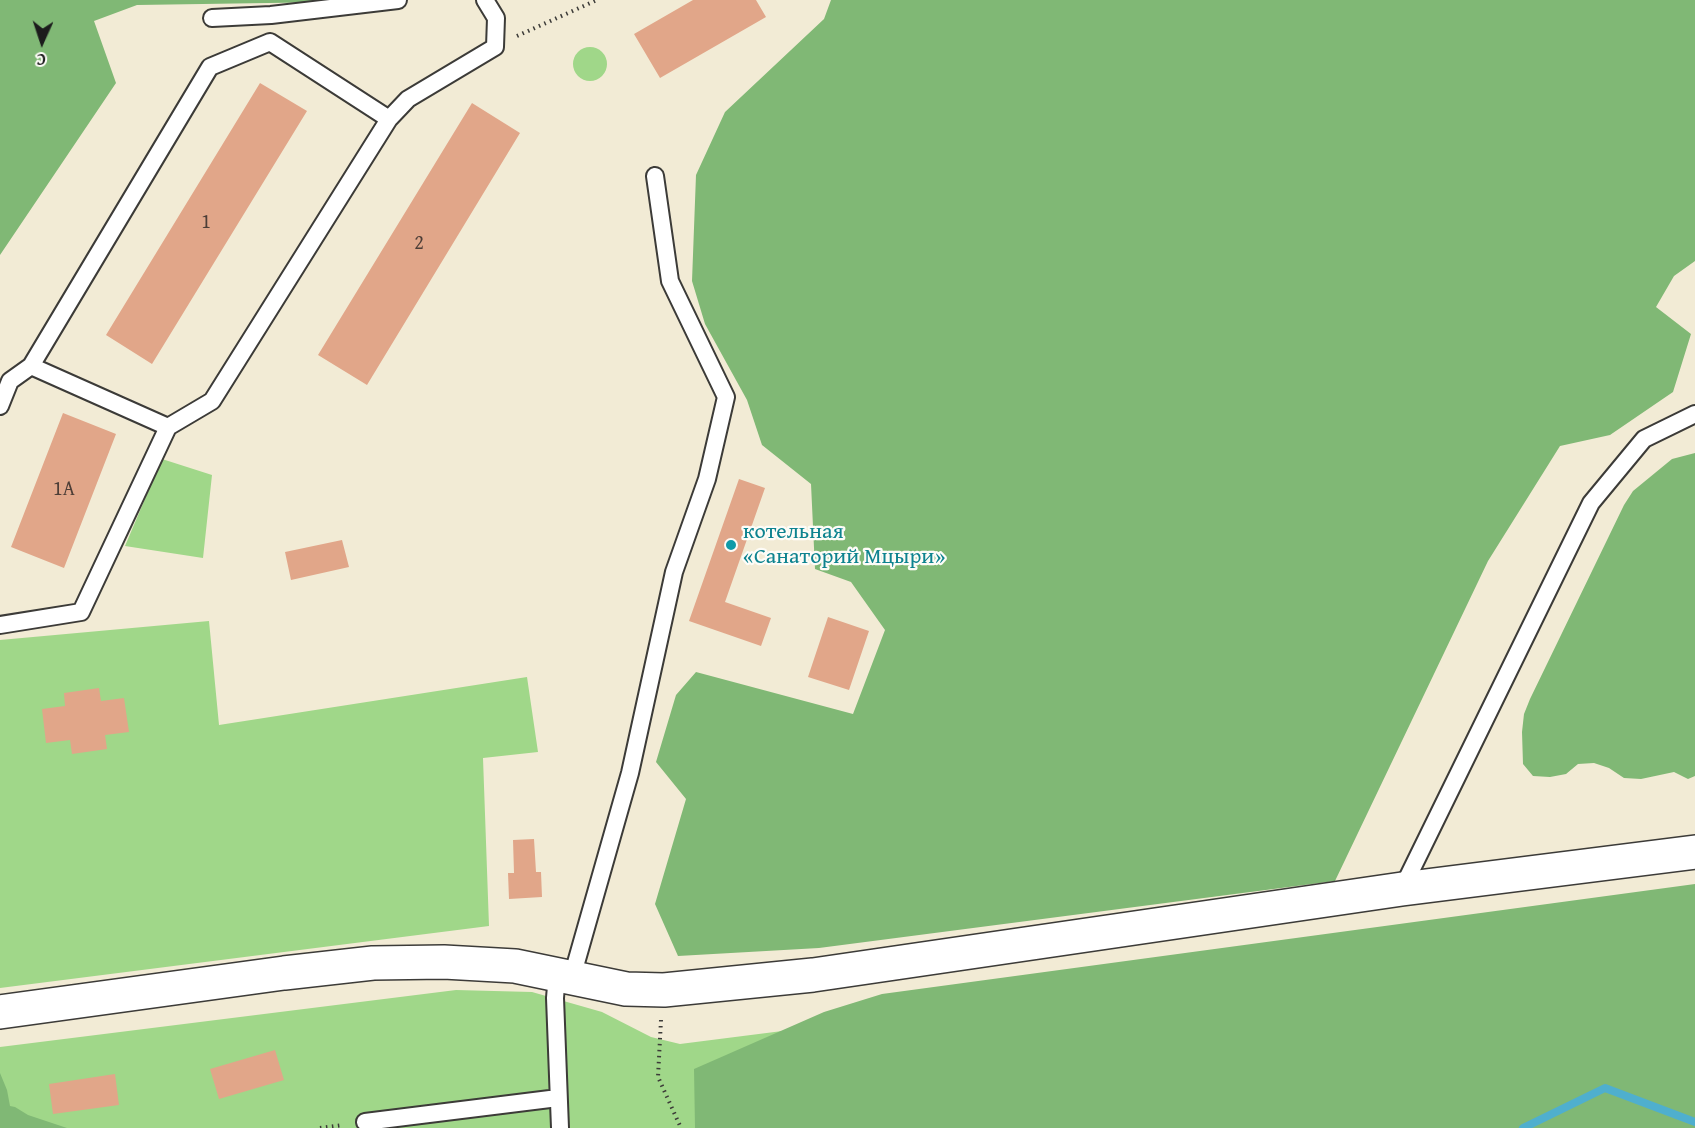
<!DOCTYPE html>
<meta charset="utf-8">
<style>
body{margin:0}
#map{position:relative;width:1695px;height:1128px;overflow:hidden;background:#f2ebd5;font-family:"Gentium Book Plus",serif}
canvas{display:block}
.north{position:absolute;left:12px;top:12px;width:60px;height:60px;-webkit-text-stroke:4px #fdfcf7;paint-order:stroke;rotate:183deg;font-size:16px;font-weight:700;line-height:24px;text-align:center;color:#1c1c1c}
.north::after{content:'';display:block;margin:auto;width:21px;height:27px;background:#1c1c1c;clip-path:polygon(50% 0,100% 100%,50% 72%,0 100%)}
</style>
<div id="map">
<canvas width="1695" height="1128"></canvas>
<div class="north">С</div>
</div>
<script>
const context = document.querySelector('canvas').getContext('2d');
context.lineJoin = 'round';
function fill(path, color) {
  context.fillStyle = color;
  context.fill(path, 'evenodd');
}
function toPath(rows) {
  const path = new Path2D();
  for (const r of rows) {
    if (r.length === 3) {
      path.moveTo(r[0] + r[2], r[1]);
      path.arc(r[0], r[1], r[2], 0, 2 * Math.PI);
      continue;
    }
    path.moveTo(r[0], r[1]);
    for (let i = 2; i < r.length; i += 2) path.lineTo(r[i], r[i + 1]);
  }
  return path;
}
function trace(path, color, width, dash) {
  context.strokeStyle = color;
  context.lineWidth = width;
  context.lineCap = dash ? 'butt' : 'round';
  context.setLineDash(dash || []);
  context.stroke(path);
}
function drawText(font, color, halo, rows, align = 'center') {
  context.font = font + ' "Gentium Book Plus",serif';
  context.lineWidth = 4.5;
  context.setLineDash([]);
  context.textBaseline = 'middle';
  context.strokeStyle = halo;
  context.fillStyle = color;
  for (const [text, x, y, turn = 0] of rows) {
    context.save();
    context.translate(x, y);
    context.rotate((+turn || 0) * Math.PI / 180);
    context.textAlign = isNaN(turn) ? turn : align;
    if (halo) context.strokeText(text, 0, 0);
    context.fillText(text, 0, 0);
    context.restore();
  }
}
const green = toPath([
 [590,64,17],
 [162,459,212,475,203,558,125,546],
 [209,621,219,725,527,677,538,752,483,758,489,926,0,988,0,640],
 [1695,915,1695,1128,0,1128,0,1047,456,990,532,992,602,1012,651,1037,680,1044]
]);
const forest = toPath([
 [0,0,343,0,334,2,137,5,94,21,116,83,0,255],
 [831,0,1695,0,1695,261,1674,276,1656,307,1691,334,1673,392,1610,435,1560,446,1488,561,1335,881,819,948,678,956,655,904,686,799,656,762,676,695,696,672,853,714,885,630,851,582,815,569,811,484,762,445,747,400,705,324,692,281,696,175,725,112,824,19],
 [1695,453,1695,776,1688,779,1674,772,1641,779,1624,778,1609,768,1594,763,1578,764,1566,774,1550,777,1533,776,1523,764,1522,732,1524,714,1530,699,1624,505,1633,491,1672,459],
 [1695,884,1695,1128,695,1128,694,1069,824,1012,882,994],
 [0,1073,7,1090,10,1106,15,1107,28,1115,67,1128,0,1128]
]);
const stream = toPath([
 [1523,1128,1605,1088,1695,1122]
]);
const building = toPath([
 [693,0,756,0,766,17,660,78,634,34],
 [260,83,307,111,152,364,106,335],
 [472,103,520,133,367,385,318,355],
 [63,413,116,434,64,568,11,547],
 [739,479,765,488,725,602,771,618,761,646,689,621],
 [342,540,349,567,291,580,285,552],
 [828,617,869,631,849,690,808,677],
 [99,688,101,701,124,698,129,732,105,735,107,749,72,754,70,740,46,743,42,709,65,706,64,693],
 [534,839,536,872,541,872,542,897,509,899,508,873,514,873,513,840],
 [275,1050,284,1080,219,1099,210,1069],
 [115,1074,119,1105,53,1114,49,1084]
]);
const path = toPath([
 [517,36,597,0],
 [661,1020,658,1077,681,1128],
 [320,1128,343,1125]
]);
const lane = toPath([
 [212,18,271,15,398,0],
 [31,366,210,67,270,42,389,119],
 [0,406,10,381,31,366,168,427],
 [0,625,81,612,168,427,212,401,389,119,408,99,495,47,496,18,485,0],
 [1402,889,1591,503,1644,439,1695,414],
 [557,974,555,998,560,1128],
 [572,977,630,773,674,572,707,479,726,397,670,281,655,176],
 [365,1122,558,1098]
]);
const street = toPath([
 [0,1012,284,973,373,963,444,962,515,966,626,989,664,990,813,975,1402,889,1695,852]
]);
const markers = [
 [731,545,6,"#0f9aa8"]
];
const numberNames = [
 ["1",206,223],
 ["2",419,244],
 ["1А",64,490]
];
const cultureNames = [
 ["котельная",743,532],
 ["«Санаторий Мцыри»",743,557]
];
fill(green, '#a0d789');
fill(forest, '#80b875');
trace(stream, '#4fafce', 8);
fill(building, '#e1a689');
trace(lane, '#3c3b38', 20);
trace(street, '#3c3b38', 36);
trace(path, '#3c3b38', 4, [1.5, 4.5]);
trace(lane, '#fff', 16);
trace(street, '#fff', 33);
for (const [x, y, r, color] of markers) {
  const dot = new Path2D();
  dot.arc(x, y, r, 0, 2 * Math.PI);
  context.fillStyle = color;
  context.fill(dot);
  trace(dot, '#fdfcf7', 2);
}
drawText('20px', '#4d3e37', null, numberNames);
drawText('22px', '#0d838f', '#fdfcf7', cultureNames, 'left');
</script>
